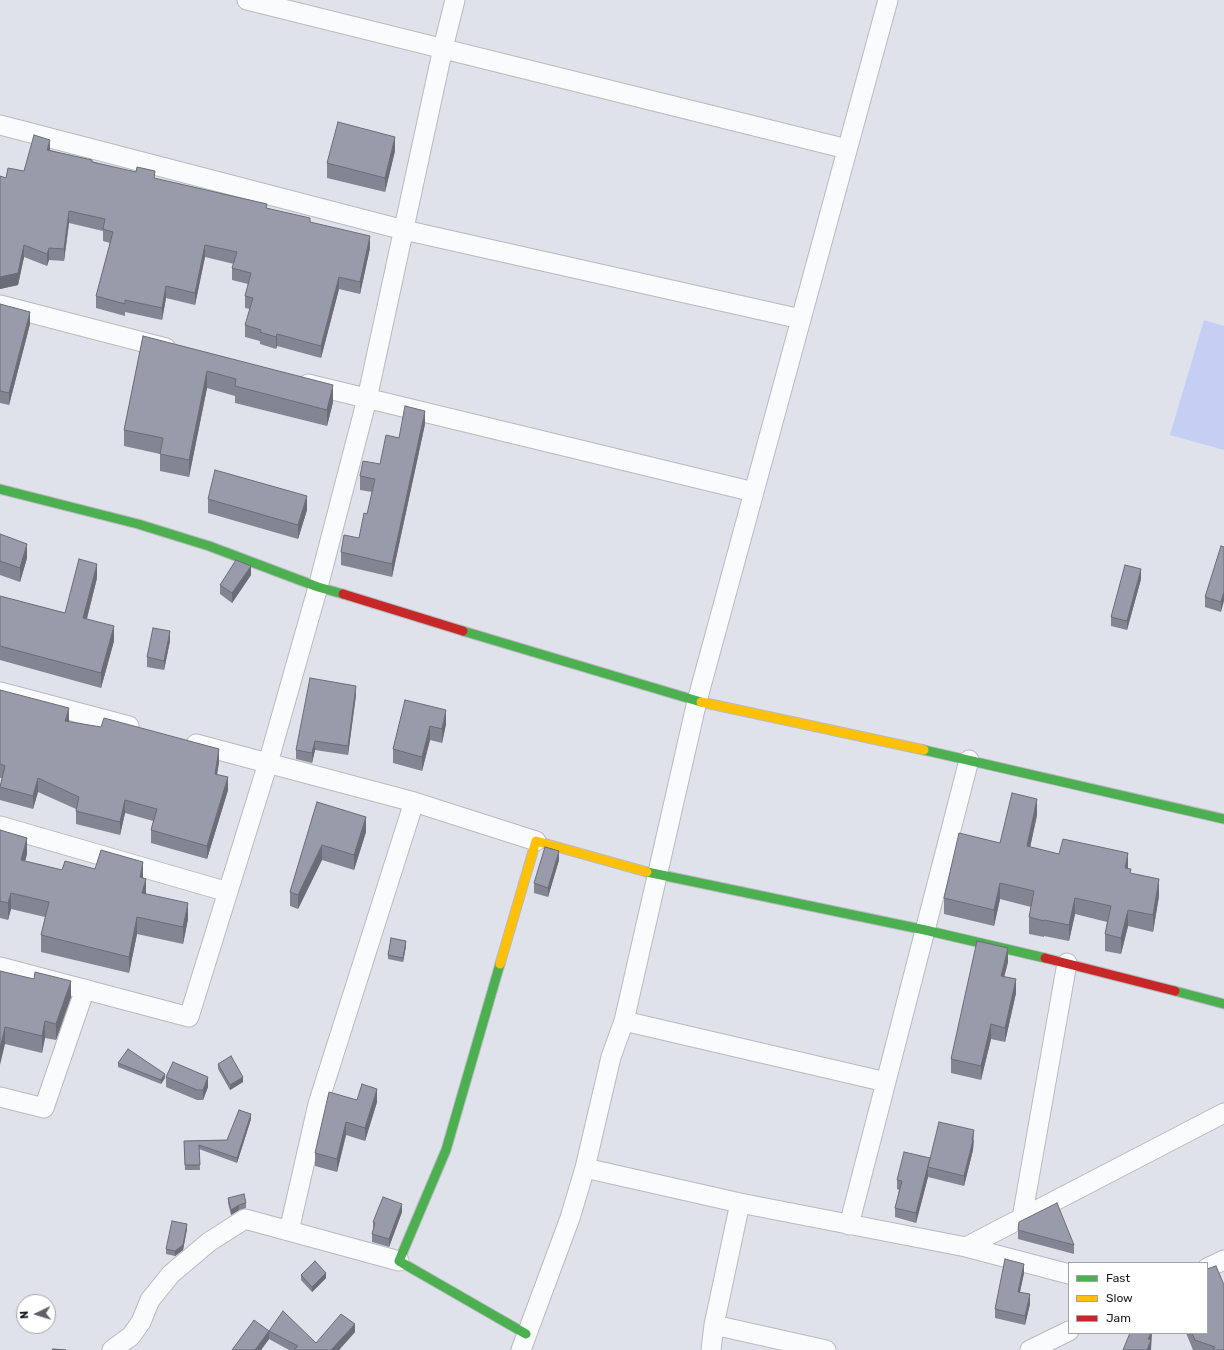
<!DOCTYPE html>
<style>
body{margin:0}
#map{position:relative;width:1224px;height:1350px;overflow:hidden;background:#dfe2ea;font-family:Rubik,sans-serif}
canvas{display:block}
.legend{position:absolute;left:1068px;top:1262px;width:140px;height:72px;box-sizing:border-box;background:#fff;border:1px solid #a3a4a6;margin:0;padding:5px 7px;list-style:none;font-size:12px;color:#191b20}
.legend li{display:flex;align-items:center;gap:8px;height:20px}
.legend b{width:20px;border:1px solid #a3a4a6}
.north{position:absolute;left:16px;top:1294px;width:40px;height:40px;box-sizing:border-box;background:#fff;border:1px solid #a3a4a6;border-radius:50%;rotate:266deg;font-size:11px;font-weight:700;line-height:16px;text-align:center;color:#191b20}
.north::after{content:'';display:block;margin:auto;width:14px;height:18px;background:#5e6167;clip-path:polygon(50% 0,100% 100%,50% 72%,0 100%)}
</style>
<div id="map">
<canvas width="1224" height="1350"></canvas>
<ul class="legend">
<li><b style="height:5px;background:#4caf50"></b>Fast</li>
<li><b style="height:5px;background:#ffc107"></b>Slow</li>
<li><b style="height:5px;background:#c62828"></b>Jam</li>
</ul>
<div class="north">N</div>
</div>
<script>
const context = document.querySelector('canvas').getContext('2d');
context.lineJoin = 'round';
function fill(path, color) {
  context.fillStyle = color;
  context.fill(path, 'evenodd');
}
function toPath(rows) {
  const path = new Path2D();
  for (const r of rows) {
    path.moveTo(r[0], r[1]);
    for (let i = 2; i < r.length; i += 2) path.lineTo(r[i], r[i + 1]);
  }
  return path;
}
function trace(path, color, width, dash) {
  context.strokeStyle = color;
  context.lineWidth = width;
  context.lineCap = dash ? 'butt' : 'round';
  context.setLineDash(dash || []);
  context.stroke(path);
}
const green = toPath([
 [1204,320,1224,326,1224,450,1170,435]
]);
const street = toPath([
 [247,0,847,149],
 [0,125,404,230,801,319],
 [0,305,166,348],
 [308,384,754,492],
 [0,692,129,726],
 [196,744,414,802,536,841],
 [0,826,228,892],
 [0,967,189,1017,268,763,318,587,367,399,443,48,455,0],
 [624,1021,886,1082],
 [0,1097,44,1108,85,989],
 [585,1168,611,1057,624,1021,697,701,888,0],
 [1022,1218,1067,963],
 [849,1225,969,760],
 [289,1231,399,1261],
 [966,1247,1224,1113],
 [1207,1268,1224,1260],
 [714,1325,826,1350],
 [112,1350,131,1336,141,1322,150,1300,171,1274,209,1242,245,1219,289,1231,318,1104,414,802],
 [521,1350,570,1218,585,1168,740,1203,966,1247,1069,1274],
 [711,1350,714,1325,740,1203],
 [1030,1350,1069,1331]
]);
const fast = toPath([
 [0,489,138,524,209,546,318,587,343,594],
 [463,631,701,702],
 [924,750,1224,819],
 [647,872,925,930,1045,958],
 [500,964,446,1150,399,1261,526,1334],
 [1175,991,1224,1004]
]);
const slow = toPath([
 [701,702,924,750],
 [500,964,536,841,647,872]
]);
const jam = toPath([
 [343,594,463,631],
 [1045,958,1175,991]
]);
const wall = toPath([
 [50,150,267,208,310,222,370,248,360,294,339,289,321,358,277,346,276,349,260,344,260,341,245,337,245,325,250,309,245,308,245,296,248,284,232,280,232,268,234,264,205,257,195,305,166,298,162,320,125,312,125,316,96,308,96,296,110,243,103,241,103,231,69,223,64,261,49,260,47,266,24,257,18,285,0,289,0,176,6,178,24,171],
 [395,151,385,192,327,178,327,163],
 [0,304,30,324,9,405,0,403],
 [143,336,333,402,327,426,235,403,235,396,207,388,189,477,160,471,160,454,124,446,124,430],
 [425,424,392,577,341,565,341,552,359,538,367,514,372,492,360,490,360,476,380,464,399,438],
 [208,499,307,510,298,539,208,513],
 [0,534,27,558,20,582,0,575],
 [1221,546,1221,612,1205,607,1205,597],
 [251,575,232,603,220,594,220,585],
 [97,578,87,619,114,641,101,688,0,660,0,596,65,613],
 [1141,579,1127,630,1111,626,1111,617],
 [170,641,164,670,147,667,147,657],
 [0,690,69,722,219,762,217,774,228,790,207,859,151,843,151,830,153,821,125,813,120,835,76,824,76,809,38,792,33,809,0,800,0,787,2,778,0,778],
 [356,695,348,755,315,750,312,763,296,759,296,750],
 [405,700,446,724,442,743,430,740,422,771,393,763,393,749],
 [317,802,366,832,354,870,322,860,298,909,290,906,290,892],
 [1037,815,1030,847,1059,854,1128,868,1131,874,1159,896,1153,932,1128,926,1121,954,1105,951,1105,934,1107,922,1075,914,1069,941,1044,936,1044,937,1029,934,1029,917,1031,907,1000,899,994,926,944,914,944,898,1000,843],
 [0,830,27,854,25,861,62,870,95,869,143,878,146,894,188,919,183,944,137,934,129,973,41,952,41,935,45,917,11,909,8,920,0,918],
 [559,860,548,897,534,893,534,883],
 [406,946,403,962,388,959,388,955],
 [1008,962,1004,976,1016,993,1005,1042,991,1039,981,1080,951,1073,951,1059],
 [0,971,71,997,56,1040,45,1038,42,1053,5,1044],
 [118,1063,165,1078,161,1084,118,1067],
 [218,1064,243,1082,230,1090,218,1069],
 [166,1077,208,1087,203,1100,197,1100,166,1087],
 [357,1100,377,1102,365,1141,346,1135,337,1172,315,1166,315,1153],
 [251,1119,237,1163,199,1149,200,1170,185,1170,184,1141,227,1140],
 [974,1140,973,1150,964,1186,928,1177,916,1223,895,1217,895,1208,899,1190,897,1189,897,1180,930,1158],
 [228,1198,246,1203,246,1208,239,1210,231,1215,228,1203],
 [402,1212,389,1247,372,1242,372,1234,373,1230,373,1222],
 [187,1229,183,1250,175,1256,166,1254,166,1249],
 [1018,1230,1074,1245,1074,1254,1018,1239],
 [1024,1273,1020,1292,1030,1304,1025,1325,995,1318,995,1309],
 [301,1275,326,1278,312,1292,301,1280],
 [269,1331,316,1343,355,1332,339,1350,289,1350,269,1339,261,1350,232,1350],
 [1186,1333,1207,1333,1224,1350,1193,1350]
]);
const shadedWall = toPath([
 [395,137,395,151,385,192,385,178],
 [50,140,50,152,47,150],
 [69,211,69,223,64,261,64,249],
 [370,236,370,248,360,294,360,282],
 [24,245,24,257,18,285,0,289,0,277],
 [205,245,205,257,195,305,195,293],
 [49,248,49,260,47,266,47,254],
 [339,277,339,289,321,358,321,346],
 [166,286,166,298,162,320,162,308],
 [30,312,30,324,9,405,9,393],
 [277,334,277,346,276,349,276,337],
 [207,371,207,388,189,477,189,460],
 [333,385,333,402,327,426,327,410],
 [425,411,425,424,392,577,392,564],
 [307,496,307,510,298,539,298,525],
 [27,544,27,558,20,582,20,568],
 [97,564,97,578,83,633,83,618],
 [251,566,251,575,232,603,232,593],
 [1141,569,1141,579,1127,630,1127,621],
 [1224,591,1224,601,1221,612,1221,602],
 [114,626,114,641,101,688,101,673],
 [170,631,170,641,164,670,164,661],
 [356,686,356,695,348,755,348,746],
 [69,708,69,722,65,721],
 [446,710,446,724,442,743,442,729],
 [430,726,430,740,422,771,422,757],
 [315,741,315,750,312,763,312,753],
 [219,749,219,762,215,787,215,774],
 [228,777,228,790,207,859,207,846],
 [38,778,38,792,33,809,33,796],
 [1037,799,1037,815,1027,862,1027,846],
 [125,800,125,813,120,835,120,822],
 [366,817,366,832,354,870,354,855],
 [27,838,27,854,21,877,21,860],
 [322,845,322,860,298,909,298,895],
 [559,851,559,860,548,897,548,888],
 [1128,853,1128,869,1125,868],
 [143,862,143,879,140,877],
 [146,879,146,895,142,893],
 [1159,879,1159,896,1153,932,1153,915],
 [1000,883,1000,899,994,926,994,910],
 [11,893,11,909,8,920,8,903],
 [1075,898,1075,914,1069,941,1069,925],
 [188,903,188,919,183,944,183,927],
 [1128,910,1128,926,1121,954,1121,938],
 [137,917,137,934,129,973,129,957],
 [406,941,406,946,403,962,403,958],
 [1008,948,1008,962,1001,990,1001,976],
 [1016,979,1016,993,1005,1042,1005,1028],
 [71,981,71,997,56,1040,56,1024],
 [45,1021,45,1038,42,1053,42,1036],
 [991,1024,991,1039,981,1080,981,1066],
 [5,1027,5,1044,0,1065,0,1048],
 [165,1074,165,1078,161,1084,161,1080],
 [208,1077,208,1087,203,1100,203,1090],
 [243,1077,243,1082,230,1090,230,1085],
 [377,1089,377,1102,365,1141,365,1128],
 [251,1114,251,1119,237,1163,237,1158],
 [346,1122,346,1135,337,1172,337,1159],
 [974,1130,973,1150,964,1186,964,1176],
 [930,1158,928,1167,928,1177,916,1223,916,1213],
 [402,1204,402,1212,389,1247,389,1239],
 [239,1205,239,1210,231,1215,231,1210],
 [187,1224,187,1229,183,1250,175,1256,175,1251],
 [1024,1264,1024,1273,1018,1301,1018,1292],
 [326,1273,326,1278,312,1292,312,1287],
 [1030,1294,1030,1304,1025,1325,1025,1316],
 [355,1324,355,1332,339,1350,331,1350],
 [269,1331,269,1339,261,1350,255,1350],
 [1151,1333,1152,1333,1151,1350,1147,1350,1148,1339]
]);
const building = toPath([
 [338,122,395,137,385,178,327,163,338,122],
 [34,135,50,140,47,150,92,160,92,162,136,172,137,167,155,171,154,178,267,204,266,208,310,218,310,222,370,236,360,282,339,277,321,346,277,334,276,337,260,332,261,330,245,325,253,298,245,296,251,273,232,268,237,252,205,245,195,293,166,286,162,308,125,300,125,304,96,296,113,232,103,229,105,219,69,211,64,249,49,248,47,254,24,245,18,273,0,277,0,176,6,178,8,168,24,171,34,135],
 [0,304,30,312,9,393,0,391,0,304],
 [143,336,333,385,327,410,235,386,236,379,207,371,189,460,160,454,163,438,124,430,143,336],
 [405,406,425,411,392,564,341,552,344,535,359,538,364,513,367,514,375,479,360,476,363,461,380,464,386,435,399,438,405,406],
 [215,470,307,496,298,525,208,499,215,470],
 [0,534,27,544,20,568,0,561,0,534],
 [1221,546,1224,547,1224,591,1221,602,1205,597,1221,546],
 [79,559,97,564,83,618,114,626,101,673,0,646,0,596,65,613,79,559],
 [236,560,251,566,232,593,220,585,236,560],
 [1125,565,1141,569,1127,621,1111,617,1125,565],
 [153,628,170,631,164,661,147,657,153,628],
 [310,678,356,686,348,746,315,741,312,753,296,750,310,678],
 [0,690,69,708,65,721,101,727,104,718,219,749,215,774,228,777,207,846,151,830,157,809,125,800,120,822,76,811,79,797,38,778,33,796,0,787,5,766,0,764,0,690],
 [405,700,446,710,442,729,430,726,422,757,393,749,405,700],
 [1012,793,1037,799,1027,846,1059,854,1063,839,1128,853,1125,868,1131,869,1130,873,1159,879,1153,915,1128,910,1121,938,1105,934,1111,906,1075,898,1069,925,1044,920,1044,921,1029,917,1034,891,1000,883,994,910,944,898,959,833,1000,843,1012,793],
 [317,802,366,817,354,855,322,845,298,895,290,892,317,802],
 [0,830,27,838,21,860,62,870,65,861,95,869,101,850,143,862,140,877,146,879,142,893,188,903,183,927,137,917,129,957,41,935,49,902,11,893,8,903,0,901,0,830],
 [545,847,559,851,548,888,534,883,545,847],
 [391,938,406,941,403,958,388,955,391,938],
 [977,941,1008,948,1001,976,1016,979,1005,1028,991,1024,981,1066,951,1059,977,941],
 [0,971,34,979,35,972,71,981,56,1024,45,1021,42,1036,5,1027,0,1048,0,971],
 [128,1049,165,1074,161,1080,118,1063,128,1049],
 [231,1056,243,1077,230,1085,218,1064,231,1056],
 [173,1062,208,1077,203,1090,197,1090,166,1077,173,1062],
 [362,1084,377,1089,365,1128,346,1122,337,1159,315,1153,329,1092,357,1100,362,1084],
 [239,1110,251,1114,237,1158,199,1145,200,1165,185,1165,184,1141,227,1140,239,1110],
 [939,1122,974,1130,972,1140,973,1140,964,1176,928,1167,939,1122],
 [904,1152,930,1158,916,1213,895,1208,902,1181,897,1180,904,1152],
 [244,1194,246,1203,239,1205,231,1210,228,1198,244,1194],
 [383,1197,402,1204,389,1239,372,1234,375,1223,373,1222,383,1197],
 [1057,1203,1074,1245,1018,1230,1019,1222,1057,1203],
 [172,1221,187,1224,183,1245,175,1251,166,1249,172,1221],
 [1005,1259,1024,1264,1018,1292,1030,1294,1025,1316,995,1309,1005,1259],
 [315,1261,326,1273,312,1287,301,1275,315,1261],
 [1216,1266,1224,1285,1224,1350,1213,1350,1215,1347,1195,1340,1192,1333,1207,1333,1207,1269,1216,1266],
 [283,1311,316,1343,341,1314,355,1324,331,1350,294,1350,298,1346,269,1331,255,1350,232,1350,254,1320,269,1331,283,1311],
 [1130,1333,1151,1333,1148,1339,1151,1340,1147,1350,1123,1350,1130,1333],
 [53,1349,66,1350,52,1350,53,1349]
]);
fill(green, '#c5cff4');
trace(street, '#b8bac0', 21);
trace(fast, '#b8bac0', 11);
trace(slow, '#b8bac0', 11);
trace(jam, '#b8bac0', 11);
trace(street, '#fafbfc', 19);
trace(fast, '#4caf50', 9);
trace(slow, '#ffc107', 9);
trace(jam, '#c62828', 9);
fill(wall, '#838592');
fill(shadedWall, '#6a6c77');
fill(building, '#989baa');
trace(building, '#6a6c77', 1);
</script>
